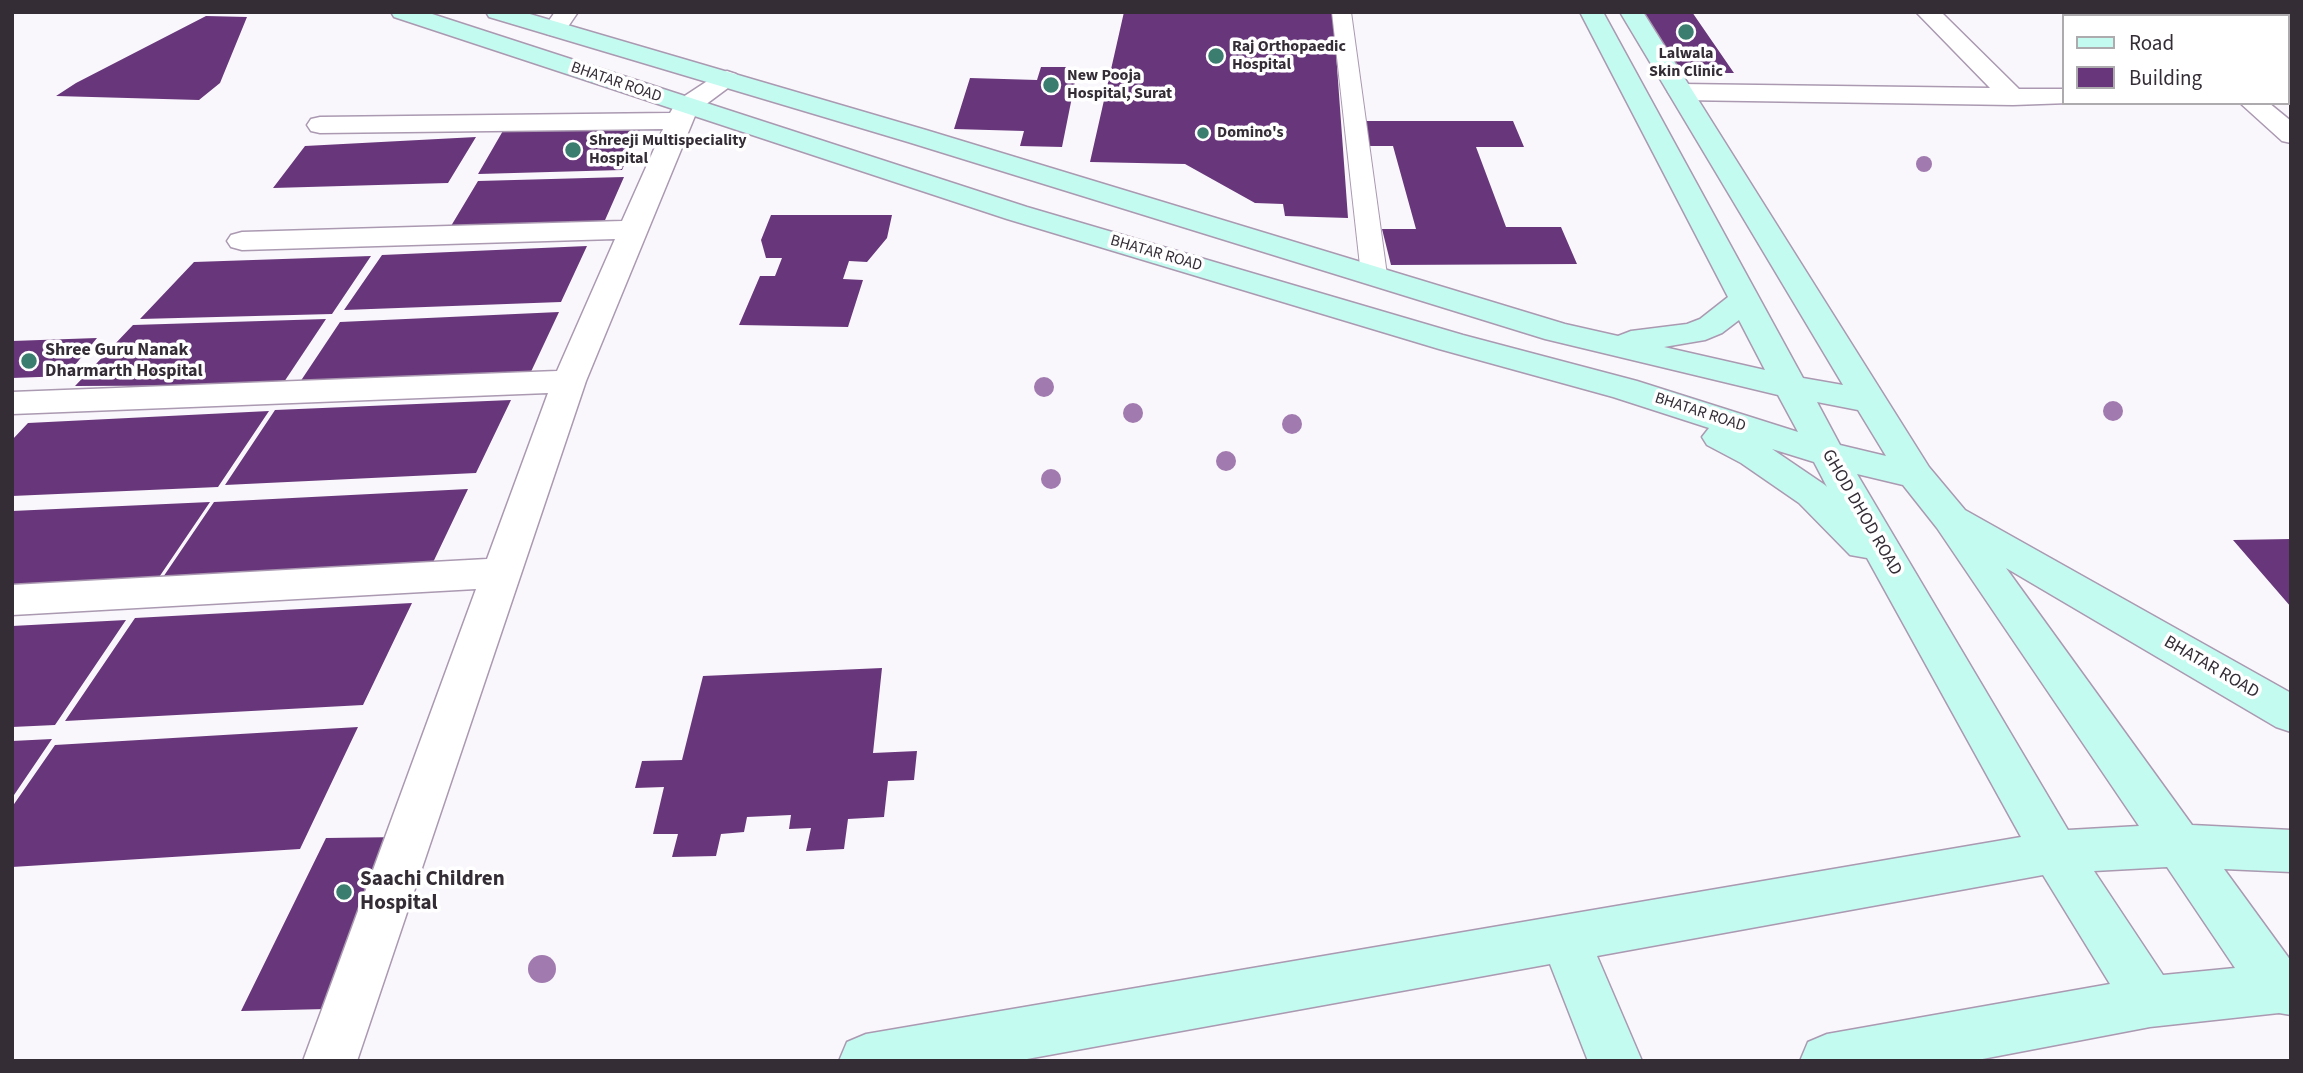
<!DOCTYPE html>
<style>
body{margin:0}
#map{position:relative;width:2303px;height:1073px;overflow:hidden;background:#faf7fc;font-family:"Source Sans 3",sans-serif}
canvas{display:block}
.frame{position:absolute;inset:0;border:14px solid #342d36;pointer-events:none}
.legend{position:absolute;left:2062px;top:14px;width:228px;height:91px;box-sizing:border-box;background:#fff;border:2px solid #aeabaf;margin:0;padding:9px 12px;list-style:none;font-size:21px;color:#342d36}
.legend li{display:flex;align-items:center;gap:14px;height:35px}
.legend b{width:35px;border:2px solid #aeabaf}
</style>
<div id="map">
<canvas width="2303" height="1073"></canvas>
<div class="frame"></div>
<ul class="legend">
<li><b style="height:9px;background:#c4fbf0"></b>Road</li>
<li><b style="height:19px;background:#68377b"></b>Building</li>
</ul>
</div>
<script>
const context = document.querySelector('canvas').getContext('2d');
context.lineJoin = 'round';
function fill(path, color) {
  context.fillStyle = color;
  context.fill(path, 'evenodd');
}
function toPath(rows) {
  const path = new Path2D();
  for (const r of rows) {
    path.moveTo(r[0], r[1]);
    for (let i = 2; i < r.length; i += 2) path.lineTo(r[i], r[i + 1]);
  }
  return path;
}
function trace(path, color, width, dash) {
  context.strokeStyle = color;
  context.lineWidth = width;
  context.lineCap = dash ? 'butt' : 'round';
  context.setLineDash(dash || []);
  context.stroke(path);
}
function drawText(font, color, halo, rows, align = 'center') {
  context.font = font + ' "Source Sans 3",sans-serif';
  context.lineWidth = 7;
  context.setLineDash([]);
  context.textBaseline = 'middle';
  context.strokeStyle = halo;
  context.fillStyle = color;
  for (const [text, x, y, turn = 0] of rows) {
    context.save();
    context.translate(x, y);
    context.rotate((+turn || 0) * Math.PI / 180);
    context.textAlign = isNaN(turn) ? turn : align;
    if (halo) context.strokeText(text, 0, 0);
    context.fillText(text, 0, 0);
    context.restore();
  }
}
const building = toPath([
 [1124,12,1333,12,1348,218,1285,216,1283,204,1255,203,1185,164,1090,162],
 [1643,12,1692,12,1734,73,1682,73],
 [206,16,247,17,220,83,199,100,56,96,76,83],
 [1041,67,1078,67,1062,147,1020,146,1024,131,954,129,970,78,1037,80],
 [1357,121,1513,121,1524,147,1476,147,1506,227,1561,227,1577,264,1391,265,1382,229,1416,229,1393,146,1363,146],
 [642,125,622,170,478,174,504,129],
 [476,137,448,183,273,188,305,146],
 [624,177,602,227,448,231,478,181],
 [771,215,892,215,887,238,867,262,849,261,843,279,863,280,848,327,739,325,760,276,775,276,782,258,766,258,761,240],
 [587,246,561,302,344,310,382,255],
 [371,256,332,314,140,319,194,262],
 [559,312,529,376,298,385,340,322],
 [326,319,282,385,75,386,133,325],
 [97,338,66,376,12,378,12,341],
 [511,400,476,473,225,485,275,410],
 [269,411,218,487,12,496,12,440,28,423],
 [468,489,427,575,155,589,214,502],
 [210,502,151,589,12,596,12,511],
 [2291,539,2291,607,2233,540],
 [412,603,363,705,65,721,135,618],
 [126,620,55,725,12,727,12,626],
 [882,668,873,753,917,751,914,780,888,781,884,817,848,819,844,849,806,851,811,828,789,829,791,815,747,817,744,832,721,834,716,856,672,857,678,834,653,834,664,787,635,788,642,761,682,760,703,676],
 [358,727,300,849,12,867,12,807,55,745],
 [52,739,12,798,12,741],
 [403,837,327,1009,241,1011,326,838]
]);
const lane = toPath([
 [1332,12,1351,12,1387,275,1383,280,1374,283,1365,280,1361,275,1332,12]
]);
const street = toPath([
 [555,12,578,12,563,34,555,36,547,34,543,29,555,12],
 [1916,12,1941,12,2019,89,2063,89,2063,103,2069,103,2013,105,1681,100,1672,97,1668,92,1672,87,1681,84,1990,88,1916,12],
 [727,71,736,74,740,79,697,111,586,381,357,1061,303,1061,476,589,12,615,12,585,487,559,548,393,12,414,12,392,557,371,615,239,242,250,231,247,227,241,231,235,242,232,622,221,663,129,320,133,311,131,307,125,311,119,320,117,670,113,677,101,718,74,727,71],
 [2240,103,2269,103,2291,121,2291,143,2282,141,2240,103]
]);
const secondary = toPath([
 [391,12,426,12,1027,207,1463,335,1637,381,1798,432,1778,395,1545,339,908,142,489,17,486,12,523,12,926,130,1565,324,1618,336,1631,331,1687,324,1700,319,1728,297,1580,12,1603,12,1803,378,1843,385,1620,12,1643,12,1929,467,1965,510,2291,693,2291,732,2276,727,2006,568,2192,825,2291,830,2291,872,2224,869,2291,961,2291,1015,2279,1013,2150,1027,1972,1061,1800,1061,1808,1042,1827,1034,2110,984,2043,875,1597,956,1642,1061,1588,1061,1550,964,1016,1061,839,1061,847,1042,866,1034,2021,837,1867,558,1850,555,1799,503,1741,463,1707,445,1702,437,1709,428,1613,397,1439,349,1007,219,394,17,391,12],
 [1739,320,1765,370,1664,347,1705,340,1722,333,1739,320],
 [1817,402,1858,410,1886,456,1840,445,1817,402],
 [1772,449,1814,462,1827,487,1825,485,1772,449],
 [1857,474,1903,485,1937,528,2139,826,2068,830,1857,474],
 [2167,867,2235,968,2163,975,2094,871,2167,867]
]);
const trees = [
 [1924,164,8],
 [1044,387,10],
 [2113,411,10],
 [1133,413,10],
 [1292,424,10],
 [1226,461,10],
 [1051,479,10],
 [542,969,14]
];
const markers = [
 [1686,32,9,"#3b7d6e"],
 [1216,56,9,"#3b7d6e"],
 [1051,85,9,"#3b7d6e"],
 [1203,133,7,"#3b7d6e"],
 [573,150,9,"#3b7d6e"],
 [29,361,9,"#3b7d6e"],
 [344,892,9,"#3b7d6e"]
];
const farPoinames = [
 ["Raj Orthopaedic",1232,47],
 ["Hospital",1232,65],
 ["Lalwala",1686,54,"center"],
 ["Skin Clinic",1686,72,"center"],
 ["New Pooja",1067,76],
 ["Hospital, Surat",1067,94],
 ["Domino's",1217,133],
 ["Shreeji Multispeciality",589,141],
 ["Hospital",589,159]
];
const farStreetnames = [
 ["BHATAR ROAD",616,83,19],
 ["BHATAR ROAD",1156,254,16],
 ["BHATAR ROAD",1700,413,18]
];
const poiNames = [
 ["Shree Guru Nanak",45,351],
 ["Dharmarth Hospital",45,372]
];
const streetNames = [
 ["GHOD DHOD ROAD",1861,513,60],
 ["BHATAR ROAD",2211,668,30]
];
const nearPoinames = [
 ["Saachi Children",360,880],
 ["Hospital",360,904]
];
fill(building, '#68377b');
trace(lane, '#aa99b1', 2);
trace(street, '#aa99b1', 3);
trace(secondary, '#aa99b1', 3);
fill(lane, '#fff');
fill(street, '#fff');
fill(secondary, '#c4fbf0');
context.fillStyle = '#a17baf';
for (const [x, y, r] of trees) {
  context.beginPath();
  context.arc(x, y, r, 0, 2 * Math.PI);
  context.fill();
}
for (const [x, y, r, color] of markers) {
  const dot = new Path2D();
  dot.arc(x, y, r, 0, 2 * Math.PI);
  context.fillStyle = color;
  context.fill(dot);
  trace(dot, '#fff', 2.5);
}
drawText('bold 16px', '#342d36', '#fff', farPoinames, 'left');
drawText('16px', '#342d36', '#fff', farStreetnames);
drawText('bold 18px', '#342d36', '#fff', poiNames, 'left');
drawText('18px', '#342d36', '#fff', streetNames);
drawText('bold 21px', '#342d36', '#fff', nearPoinames, 'left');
</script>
